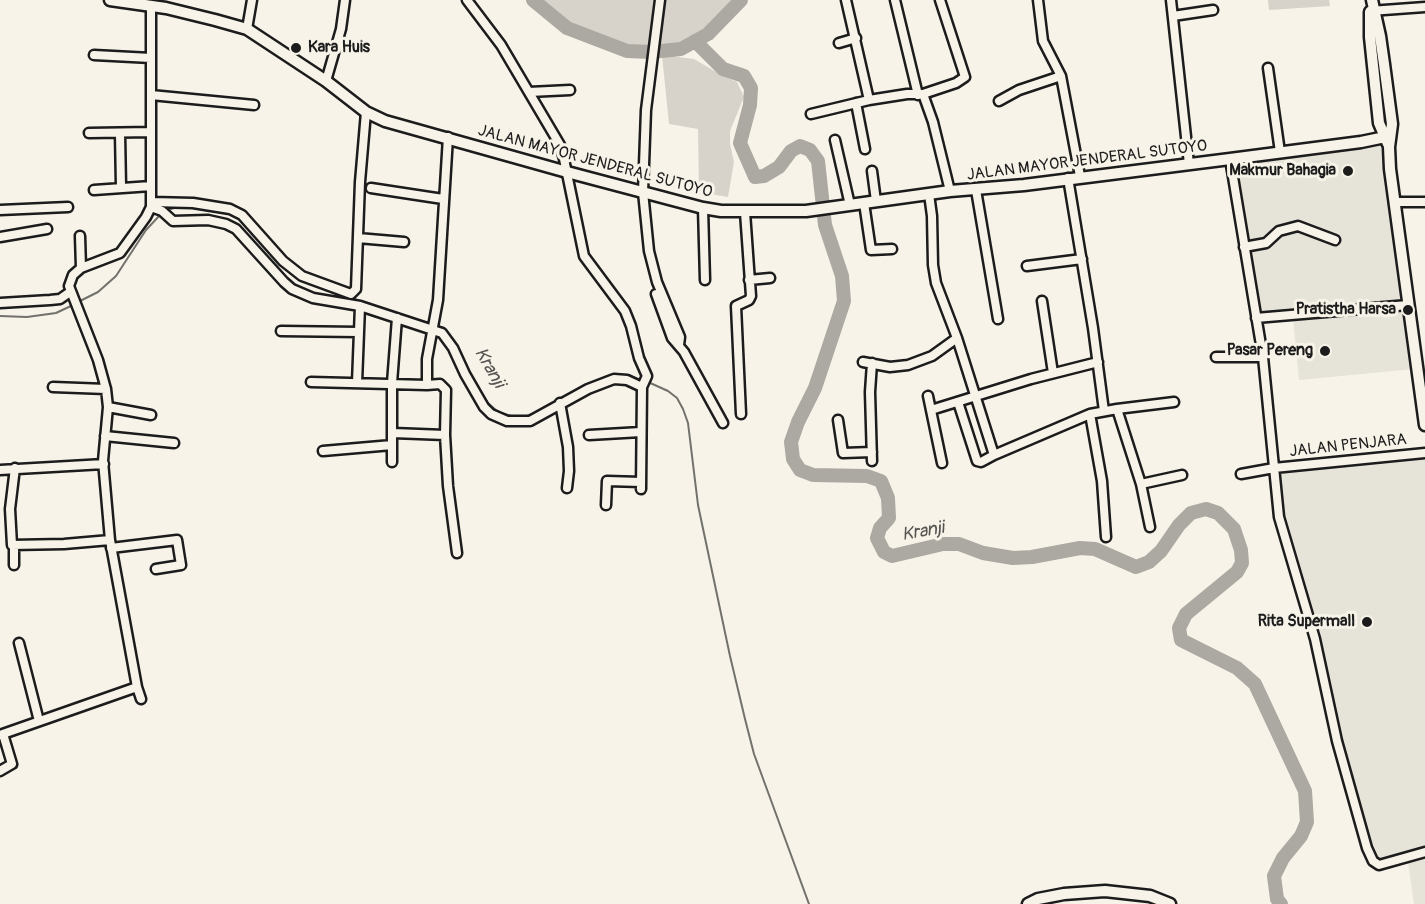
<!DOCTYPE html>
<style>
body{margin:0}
canvas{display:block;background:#f7f3e8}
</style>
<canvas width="1425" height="904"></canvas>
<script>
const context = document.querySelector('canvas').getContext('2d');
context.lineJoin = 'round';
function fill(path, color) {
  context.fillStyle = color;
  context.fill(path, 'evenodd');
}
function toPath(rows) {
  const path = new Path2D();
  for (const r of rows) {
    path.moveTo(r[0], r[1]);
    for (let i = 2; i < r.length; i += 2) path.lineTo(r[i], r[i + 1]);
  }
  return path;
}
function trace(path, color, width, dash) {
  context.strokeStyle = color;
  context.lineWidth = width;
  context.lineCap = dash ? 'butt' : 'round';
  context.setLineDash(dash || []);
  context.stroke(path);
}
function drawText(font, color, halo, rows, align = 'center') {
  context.font = font + ' Pangolin,sans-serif';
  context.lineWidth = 6;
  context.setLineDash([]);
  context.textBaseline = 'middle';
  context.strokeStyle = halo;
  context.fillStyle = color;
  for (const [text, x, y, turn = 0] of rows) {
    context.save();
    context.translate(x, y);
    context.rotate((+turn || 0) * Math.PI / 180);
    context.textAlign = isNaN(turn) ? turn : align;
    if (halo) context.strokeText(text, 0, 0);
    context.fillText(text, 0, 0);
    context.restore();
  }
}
const built = toPath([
 [1386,142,1414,369,1299,380,1293,318,1258,321,1231,162],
 [1425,452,1425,904,1414,904,1408,862,1411,855,1375,864,1279,517,1275,472]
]);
const green = toPath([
 [533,0,741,0,708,34,681,49,651,52,627,51,567,28],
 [1268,0,1329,0,1330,6,1269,10],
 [662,55,694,59,723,76,737,82,744,97,730,131,730,144,734,162,728,197,699,192,698,129,669,124]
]);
const stream = toPath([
 [165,211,180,206],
 [303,280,340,294],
 [351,298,431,324],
 [78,302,98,292,116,276,146,230,161,214],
 [0,316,27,317,56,313,73,305],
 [444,331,453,339,477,387],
 [599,380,608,376,616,375,642,380],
 [648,382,668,391,677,398,683,409,688,423,698,505,730,656,745,719,754,754,809,904],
 [480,392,488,403,498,412,515,417],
 [524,417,535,413]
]);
const river = toPath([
 [533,0,567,28,627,51,651,52,681,49,708,34,741,0],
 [695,41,723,69,744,76,751,88,750,105,740,143,755,177,764,176,779,167,791,151,800,146,810,150,818,161,825,225,842,276,844,301,815,388,798,422,791,442,793,459,800,470,813,475,867,476,881,481,888,498,889,518,880,528,877,538,884,552,892,556,943,544,959,544,983,553,1013,558,1032,557,1080,548,1095,549,1136,567,1149,562,1161,551,1179,525,1191,513,1206,509,1218,513,1234,529,1241,550,1242,563,1237,572,1186,614,1179,628,1181,640,1237,668,1255,684,1305,791,1307,822,1301,836,1283,858,1274,876,1277,899,1281,904]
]);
const minor = toPath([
 [467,0,501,45,560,145,564,159,584,256,625,311,631,326,639,358,647,376,642,387,641,489],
 [660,0,646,110,643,192,649,251,657,282,680,337,679,345],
 [846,0,869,100],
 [895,0,918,95],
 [1038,0,1043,41,1061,76,1080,176],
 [1171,0,1189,164],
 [1370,11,1425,7],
 [1173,16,1213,10],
 [247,29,252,0],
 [839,43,856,38],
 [94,55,151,58],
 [1268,68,1280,152],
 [326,81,341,29,345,0],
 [529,92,570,90],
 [923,94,956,83,965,77,940,0],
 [151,95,254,105],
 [999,101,1019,90,1061,76],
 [856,103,865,149],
 [811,114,869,100,907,94,923,94,933,122,950,191],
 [89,133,151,132],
 [120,133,121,187],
 [448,137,438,300,427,359,427,385,440,384,446,390,445,435,448,486,457,553],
 [835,140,850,205],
 [1230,159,1263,357,1279,517,1315,639,1337,741,1367,848,1373,861,1379,865,1425,852],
 [872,171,876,201],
 [1068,178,1093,328,1104,411],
 [371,188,443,199],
 [94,190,151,186],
 [976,190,998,319],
 [929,194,932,216,933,265,936,283,957,338,994,455,1090,414,1117,409,1174,402],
 [152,202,193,203,230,209,242,215,283,261,302,276,351,294,356,289,360,182,366,112],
 [1394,202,1425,202],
 [864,203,871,250,892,249],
 [151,207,162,211,173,221,208,220,226,224,236,229,284,282,292,289,313,298,360,306,442,333,453,348,465,374,484,407,491,414,507,421,530,421,588,389,614,379,627,380,642,387],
 [703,208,705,280],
 [0,210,68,207],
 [80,236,81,268],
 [0,237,47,229],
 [358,238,404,242],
 [1244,247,1266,243,1279,231,1298,226,1335,240],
 [1027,266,1082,259],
 [749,280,770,278],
 [656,294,672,338,684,352,723,423],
 [1042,301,1053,373],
 [0,303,50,300,60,299,70,292],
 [1256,318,1408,305],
 [281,331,359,332],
 [1216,357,1263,357],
 [863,362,890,367,908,365,932,356,957,338],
 [872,363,870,392,872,461],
 [311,382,427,385],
 [357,383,360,306],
 [53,387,106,389],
 [928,396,942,463],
 [958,402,977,461,981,462,994,455],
 [560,403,568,447,569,471,567,488],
 [108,407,151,415],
 [1117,409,1141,484,1150,527],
 [931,410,1031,379,1098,362],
 [741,414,736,306,749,300,751,296,745,212],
 [1090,414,1102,481,1106,537],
 [838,420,843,453,872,452],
 [393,433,445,435],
 [589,435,641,432],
 [105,436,174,443],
 [323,451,392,445],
 [392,462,392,383,397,318],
 [15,468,10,509,12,545,64,544,110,540],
 [0,470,104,464],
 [1241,474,1274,468,1425,453],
 [1141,484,1182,475],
 [606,505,607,481,641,482],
 [14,546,14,565],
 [111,548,177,540,181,565,156,569],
 [19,643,39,721],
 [137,687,141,699],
 [0,735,137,687,110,540,103,461,108,407,106,389,98,360,69,286,73,275,81,268,120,253,146,217,151,207,151,6],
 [0,771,12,764,3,734]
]);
const major = toPath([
 [110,0,166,8,215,20,247,29,326,81,366,112,385,121,567,172,703,208,721,211,806,211,950,191,1024,185,1230,159,1361,142,1390,136],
 [1372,0,1380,36,1384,64,1392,124,1389,147,1390,169,1425,425],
 [1370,12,1370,37,1379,123,1388,144],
 [1028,904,1038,899,1064,894,1105,891,1150,896,1170,904]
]);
const markers = [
 [296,48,6,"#1c1c1c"],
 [1348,171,6,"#1c1c1c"],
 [1408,310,6,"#1c1c1c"],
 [1325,351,6,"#1c1c1c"],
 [1367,622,6,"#1c1c1c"]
];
const poiNames = [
 ["Kara Huis",308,48,"left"],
 ["Makmur Bahagia",1336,171],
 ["Pratistha Harsa",1396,310],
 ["Pasar Pereng",1313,351],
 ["Rita Supermall",1355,622]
];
const streetNames = [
 ["JALAN MAYOR JENDERAL SUTOYO",1087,161,-7],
 ["JALAN MAYOR JENDERAL SUTOYO",595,162,15],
 ["JALAN PENJARA",1348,446,-6]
];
const waterNames = [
 ["Kranji",489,368,60],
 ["Kranji",923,532,-10]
];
fill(built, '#e6e3d9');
fill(green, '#d7d3cb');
trace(stream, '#72716c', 2);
trace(river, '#aca9a2', 14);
trace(minor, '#1c1c1c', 13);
trace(major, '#1c1c1c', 15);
trace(minor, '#f7f3e8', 8);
trace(major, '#f7f3e8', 10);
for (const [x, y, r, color] of markers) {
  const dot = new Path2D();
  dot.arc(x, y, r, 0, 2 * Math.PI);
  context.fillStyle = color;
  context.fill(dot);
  trace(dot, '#f7f3e8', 2);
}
drawText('bold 16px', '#1c1c1c', '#f7f3e8', poiNames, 'right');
drawText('16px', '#1c1c1c', '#f7f3e8', streetNames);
drawText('italic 18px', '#565452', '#f7f3e8', waterNames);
</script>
